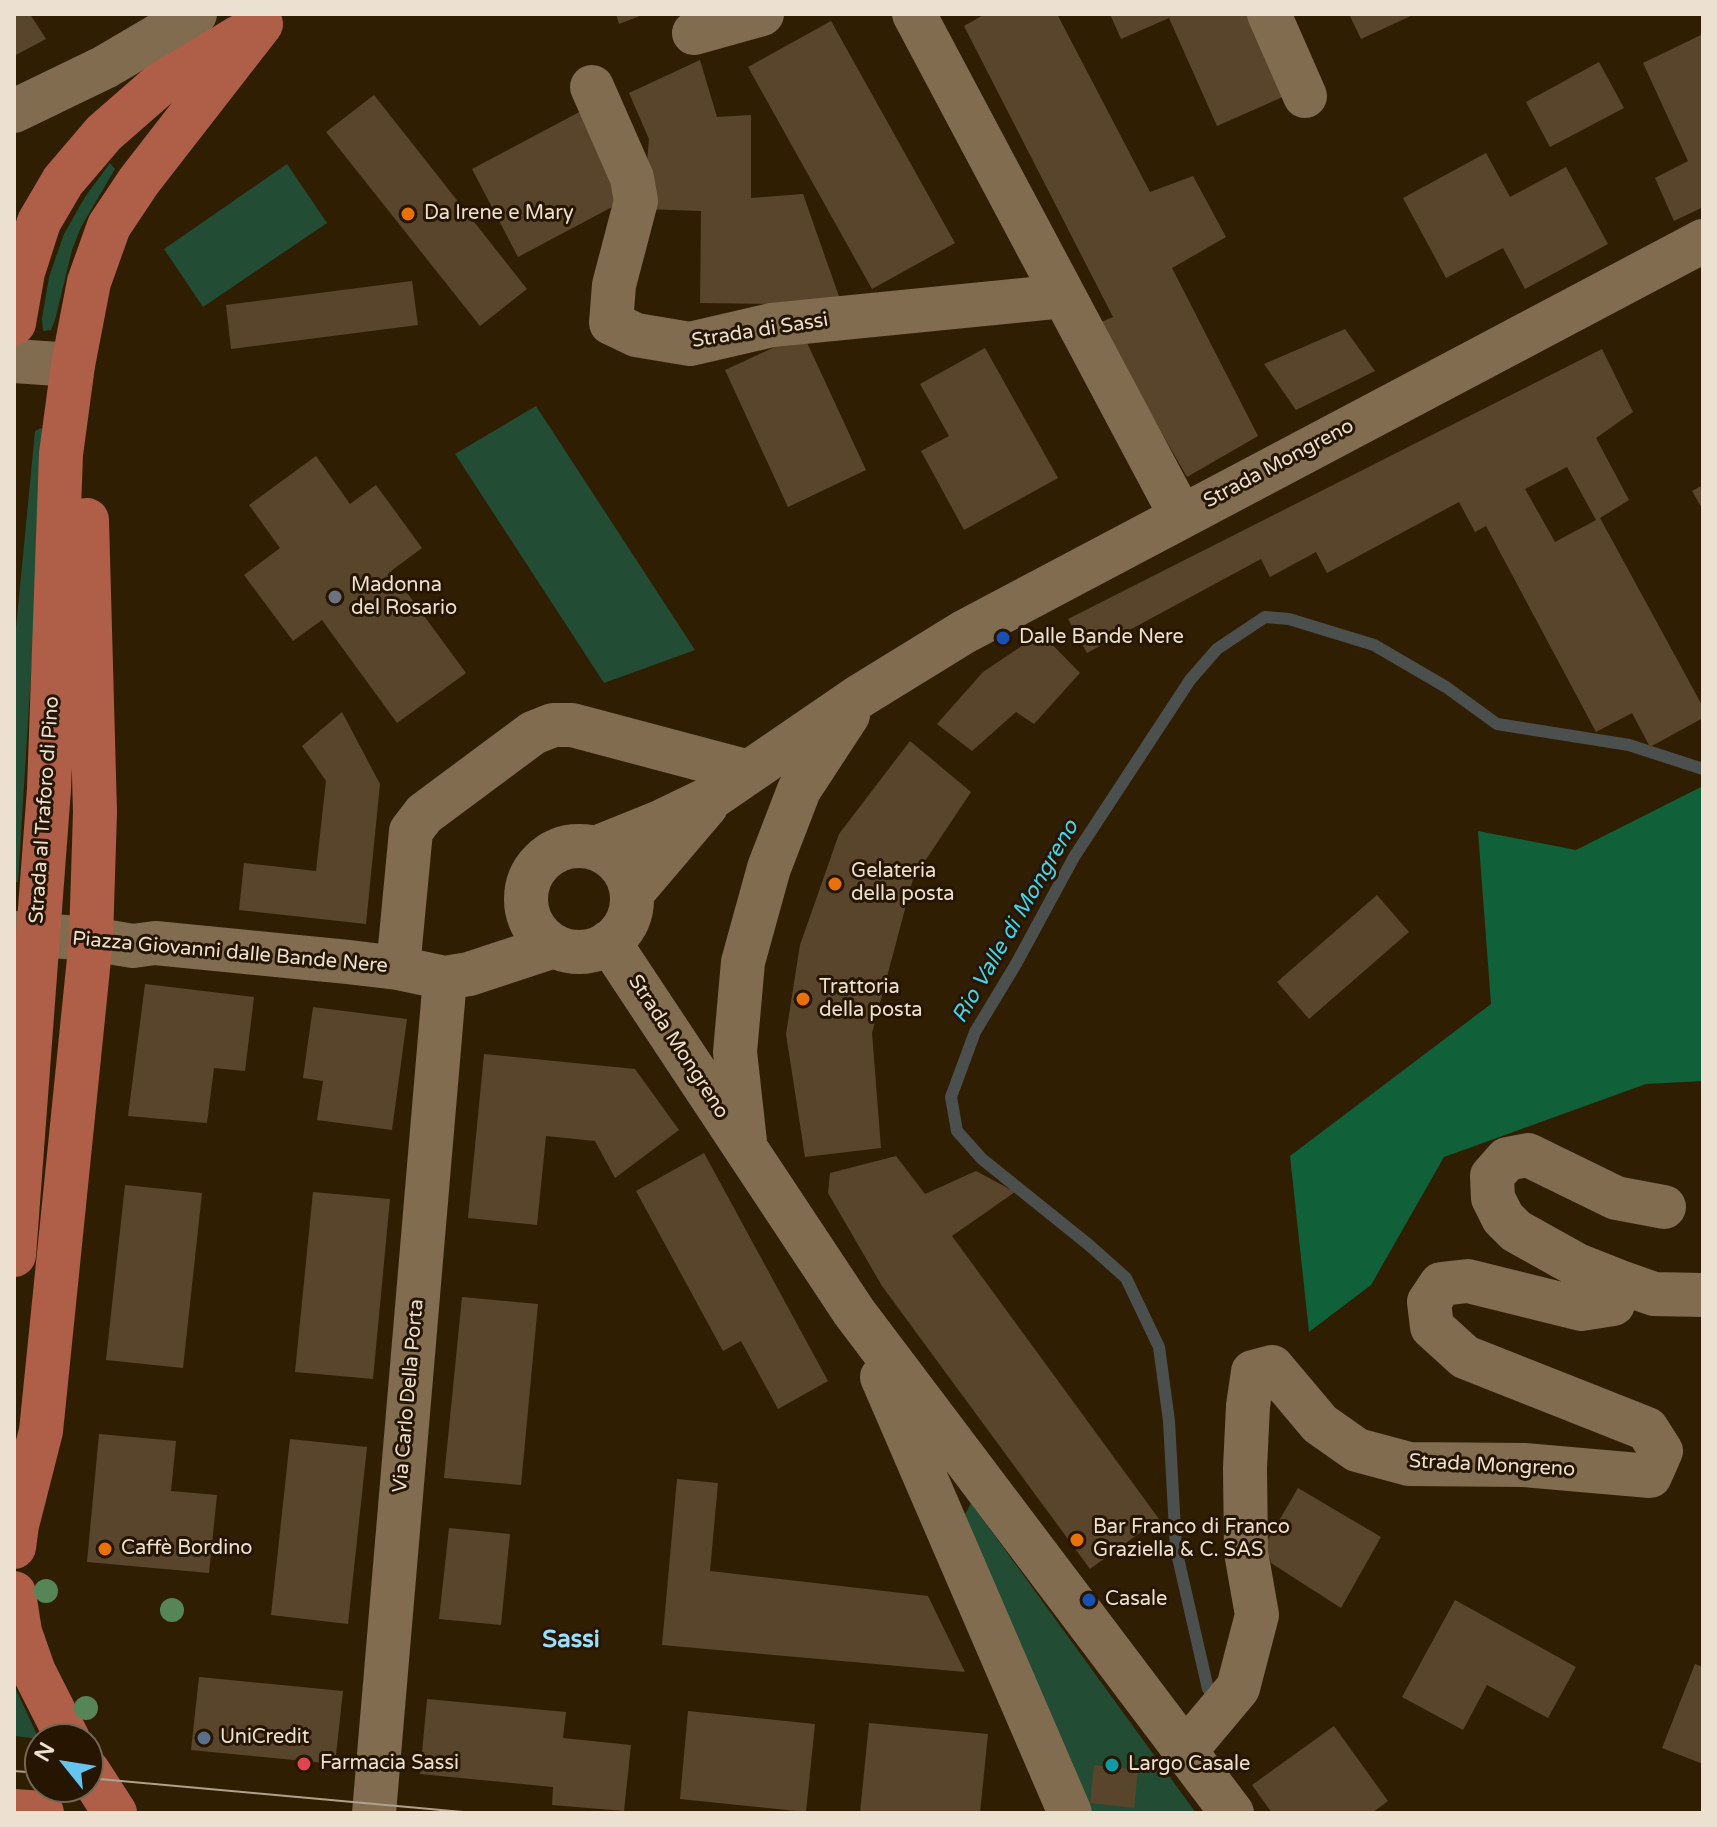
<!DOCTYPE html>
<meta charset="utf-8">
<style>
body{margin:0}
#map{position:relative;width:1717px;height:1827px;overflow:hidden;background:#301e03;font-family:"Varela Round",sans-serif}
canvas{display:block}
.frame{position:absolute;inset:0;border:16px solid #ece0d1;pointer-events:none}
.north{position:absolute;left:24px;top:1723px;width:80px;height:80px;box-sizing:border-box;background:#261500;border:2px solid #756654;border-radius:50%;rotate:300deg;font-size:22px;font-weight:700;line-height:32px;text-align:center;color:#ece0d1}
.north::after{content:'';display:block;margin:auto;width:28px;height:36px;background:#64c5ee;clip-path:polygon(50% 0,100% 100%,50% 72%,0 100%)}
</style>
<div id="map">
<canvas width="1717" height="1827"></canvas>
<div class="frame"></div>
<div class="north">N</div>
</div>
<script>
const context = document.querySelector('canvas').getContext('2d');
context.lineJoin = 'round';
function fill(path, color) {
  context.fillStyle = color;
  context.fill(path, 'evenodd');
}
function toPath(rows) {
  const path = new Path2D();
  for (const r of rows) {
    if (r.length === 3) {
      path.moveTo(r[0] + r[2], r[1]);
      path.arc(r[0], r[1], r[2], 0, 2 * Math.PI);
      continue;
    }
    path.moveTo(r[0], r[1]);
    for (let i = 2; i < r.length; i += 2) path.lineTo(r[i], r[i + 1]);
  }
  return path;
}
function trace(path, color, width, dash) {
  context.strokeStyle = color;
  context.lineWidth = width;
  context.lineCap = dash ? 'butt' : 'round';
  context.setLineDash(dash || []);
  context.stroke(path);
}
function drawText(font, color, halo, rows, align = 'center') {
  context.font = font + ' "Varela Round",sans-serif';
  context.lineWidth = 6;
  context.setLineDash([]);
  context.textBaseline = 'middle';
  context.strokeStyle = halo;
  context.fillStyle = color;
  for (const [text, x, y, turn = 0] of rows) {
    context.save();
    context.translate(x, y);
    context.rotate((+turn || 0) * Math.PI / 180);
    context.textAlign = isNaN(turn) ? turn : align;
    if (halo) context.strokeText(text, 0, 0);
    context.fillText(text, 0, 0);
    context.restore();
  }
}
const green = toPath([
 [110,163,115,169,81,227,72,250,55,320,51,330,43,331,42,319,49,277,64,234,85,197],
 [287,164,327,223,203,307,164,249],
 [536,406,695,650,604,683,455,454],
 [41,428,46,433,18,882,14,882,14,649,35,431],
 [971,1503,1196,1813,1087,1813,961,1522],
 [14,1685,39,1739,14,1736]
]);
const forest = toPath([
 [1703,786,1703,1081,1646,1084,1444,1157,1371,1285,1309,1332,1290,1156,1491,1004,1478,831,1576,850]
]);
const stream = toPath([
 [1208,1689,1176,1549,1169,1421,1159,1347,1126,1278,1089,1245,982,1159,957,1131,951,1097,975,1032,1016,964,1074,857,1190,680,1217,649,1265,617,1289,619,1374,645,1446,687,1497,724,1629,745,1703,769]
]);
const building = toPath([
 [14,14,30,14,46,39,14,56],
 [616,14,645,14,619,24],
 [985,14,1057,14,1150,192,1193,176,1226,237,1172,268,1258,436,1187,477,1099,323,1113,317,964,26],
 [1110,14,1260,14,1294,92,1217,126,1169,18,1121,39],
 [1349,14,1415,14,1361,39],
 [831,21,955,243,872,289,748,67],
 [1703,34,1703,207,1674,221,1655,178,1688,161,1643,63],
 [700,60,717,117,751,115,751,198,803,194,842,305,700,303,701,211,643,209,649,139,629,93],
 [1599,62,1624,108,1550,147,1526,102],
 [374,95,527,289,480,326,326,132],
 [585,109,631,197,518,257,472,169],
 [1486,153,1510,197,1566,167,1608,244,1525,289,1503,248,1446,278,1403,198],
 [412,281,418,325,231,349,226,305],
 [1345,329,1375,371,1296,410,1264,364],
 [803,334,866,470,788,507,725,370],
 [985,348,1058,478,964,530,921,451,949,436,920,384],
 [1602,349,1633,412,1596,438,1629,500,1600,518,1703,707,1703,718,1650,747,1632,713,1596,732,1486,526,1475,532,1459,502,1327,573,1316,552,1270,577,1261,559,1087,653,1068,619],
 [1567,467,1596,520,1555,542,1525,489],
 [316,456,350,504,376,485,422,548,391,571,466,673,397,723,322,620,293,641,244,575,280,548,249,505],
 [1703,485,1703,510,1692,491],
 [1041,633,1080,673,1034,724,1016,712,972,751,937,724,983,672],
 [342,712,380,784,366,924,239,910,244,863,316,871,326,781,302,746],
 [910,741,971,792,913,879,872,1033,881,1148,805,1157,786,1034,800,945,839,834],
 [1377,895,1409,932,1309,1019,1277,982],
 [145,984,254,997,245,1071,214,1068,207,1123,128,1116],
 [313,1007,407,1019,392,1130,317,1120,323,1081,303,1078],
 [484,1054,635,1069,679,1130,615,1178,595,1141,546,1136,537,1225,468,1218],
 [704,1153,828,1381,778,1409,741,1341,723,1351,636,1191],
 [896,1156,925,1194,976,1171,1015,1192,952,1236,1159,1519,1090,1569,882,1286,828,1193,830,1173],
 [125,1185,202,1193,183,1368,106,1360],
 [313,1192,390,1199,373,1379,295,1372],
 [462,1297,538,1304,521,1485,444,1478],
 [99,1434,176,1441,171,1491,217,1495,209,1573,87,1562],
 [290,1439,367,1447,348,1624,271,1615],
 [677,1479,718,1483,710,1571,928,1596,965,1672,662,1645],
 [1298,1488,1381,1537,1341,1608,1271,1563,1266,1543],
 [449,1528,510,1534,501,1625,439,1619],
 [1455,1600,1576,1667,1548,1718,1487,1685,1463,1730,1402,1697],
 [1695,1664,1703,1667,1703,1764,1662,1748],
 [199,1677,343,1691,335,1764,191,1750],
 [427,1699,566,1712,563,1738,631,1745,624,1811,552,1805,553,1787,420,1774],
 [688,1711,815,1724,806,1812,680,1799],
 [869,1723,988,1734,980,1813,860,1813],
 [1334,1726,1388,1801,1372,1813,1272,1813,1252,1785],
 [1094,1765,1138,1770,1134,1808,1090,1803]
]);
const minor = toPath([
 [914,14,1181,516],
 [1269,14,1305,96],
 [694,33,762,14],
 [592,87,632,178,636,201,614,285,611,323,636,335,690,344,772,325,1064,296],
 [14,111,105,67,195,14],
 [14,361,73,365],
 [579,899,53],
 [596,848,658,823,714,796,860,696,964,632,1703,241],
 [632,893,706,806],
 [14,933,91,939,133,946,155,943,348,962,398,968,445,978,469,974,554,946],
 [609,942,854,1312,1232,1813],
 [398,968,411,831,424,814,533,733,553,725,572,725,749,772],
 [745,1142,735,1052,743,962,769,868,799,790,848,715],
 [1620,1282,1577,1265,1516,1231,1503,1218,1493,1198,1492,1176,1507,1159,1528,1155,1616,1198,1664,1207],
 [882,1377,1070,1813],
 [1186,1750,1238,1688,1257,1615,1246,1552,1245,1468,1248,1406,1253,1372,1272,1367,1320,1424,1357,1450,1409,1464,1524,1465,1650,1476,1661,1451,1647,1429,1465,1357,1432,1327,1429,1302,1441,1284,1468,1281,1581,1309,1613,1304,1620,1282,1654,1294,1703,1295],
 [374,1813,445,978]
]);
const major = toPath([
 [14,323,23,272,39,222,63,181,104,133,159,85,239,37],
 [14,1255,49,789,61,454,73,365,89,282,109,226,139,181,261,24],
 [14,1547,17,1525,41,1431,91,939,95,812,87,520],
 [14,1593,20,1632,34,1672,68,1739],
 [88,1771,115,1813],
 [14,1811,42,1813]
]);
const tram = toPath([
 [14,1771,40,1773],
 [88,1778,474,1813]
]);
const trees = [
 [46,1591],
 [172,1610],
 [86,1708]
];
const markers = [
 [408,214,8,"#e8710a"],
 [335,597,8,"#6b7280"],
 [1003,638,8,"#1a4fb4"],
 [835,884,8,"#e8710a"],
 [803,999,8,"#e8710a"],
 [1077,1540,8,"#e8710a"],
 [105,1549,8,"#e8710a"],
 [1089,1600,8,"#1a4fb4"],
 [204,1738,8,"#5c6f8a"],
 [304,1764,8,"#e0444e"],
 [1112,1765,8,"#0f9aa8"]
];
const poiNames = [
 ["Da Irene e Mary",424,214],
 ["Madonna",351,586],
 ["del Rosario",351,609],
 ["Dalle Bande Nere",1019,638],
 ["Gelateria",851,872],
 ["della posta",851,895],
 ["Trattoria",819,988],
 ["della posta",819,1011],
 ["Bar Franco di Franco",1093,1528],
 ["Graziella & C. SAS",1093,1551],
 ["Caffè Bordino",121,1549],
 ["Casale",1105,1600],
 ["UniCredit",220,1738],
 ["Farmacia Sassi",320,1764],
 ["Largo Casale",1128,1765]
];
const streetNames = [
 ["Strada di Sassi",760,331,-9],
 ["Strada Mongreno",1279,464,-28],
 ["Strada al Traforo di Pino",45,810,-86],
 ["Piazza Giovanni dalle Bande Nere",230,953,5],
 ["Strada Mongreno",678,1047,57],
 ["Via Carlo Della Porta",409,1396,-85],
 ["Strada Mongreno",1492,1466,3]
];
const waterNames = [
 ["Rio Valle di Mongreno",1016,922,-60]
];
const quarterNames = [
 ["Sassi",571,1641]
];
fill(green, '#224c34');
fill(forest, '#106039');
trace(stream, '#4b504e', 12);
fill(building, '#59452b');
trace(minor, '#816c50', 44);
trace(major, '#af5f48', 44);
trace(tram, '#afa18e', 2);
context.fillStyle = '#568558';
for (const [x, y] of trees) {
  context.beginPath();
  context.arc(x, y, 12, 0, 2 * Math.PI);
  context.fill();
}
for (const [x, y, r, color] of markers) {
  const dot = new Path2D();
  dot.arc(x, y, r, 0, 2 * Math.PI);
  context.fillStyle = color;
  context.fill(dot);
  trace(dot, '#261500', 3);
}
drawText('20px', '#ece0d1', '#261500', poiNames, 'left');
drawText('20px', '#ece0d1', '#261500', streetNames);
drawText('italic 22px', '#40d6f3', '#261500', waterNames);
drawText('bold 24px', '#9bdffd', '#261500', quarterNames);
</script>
